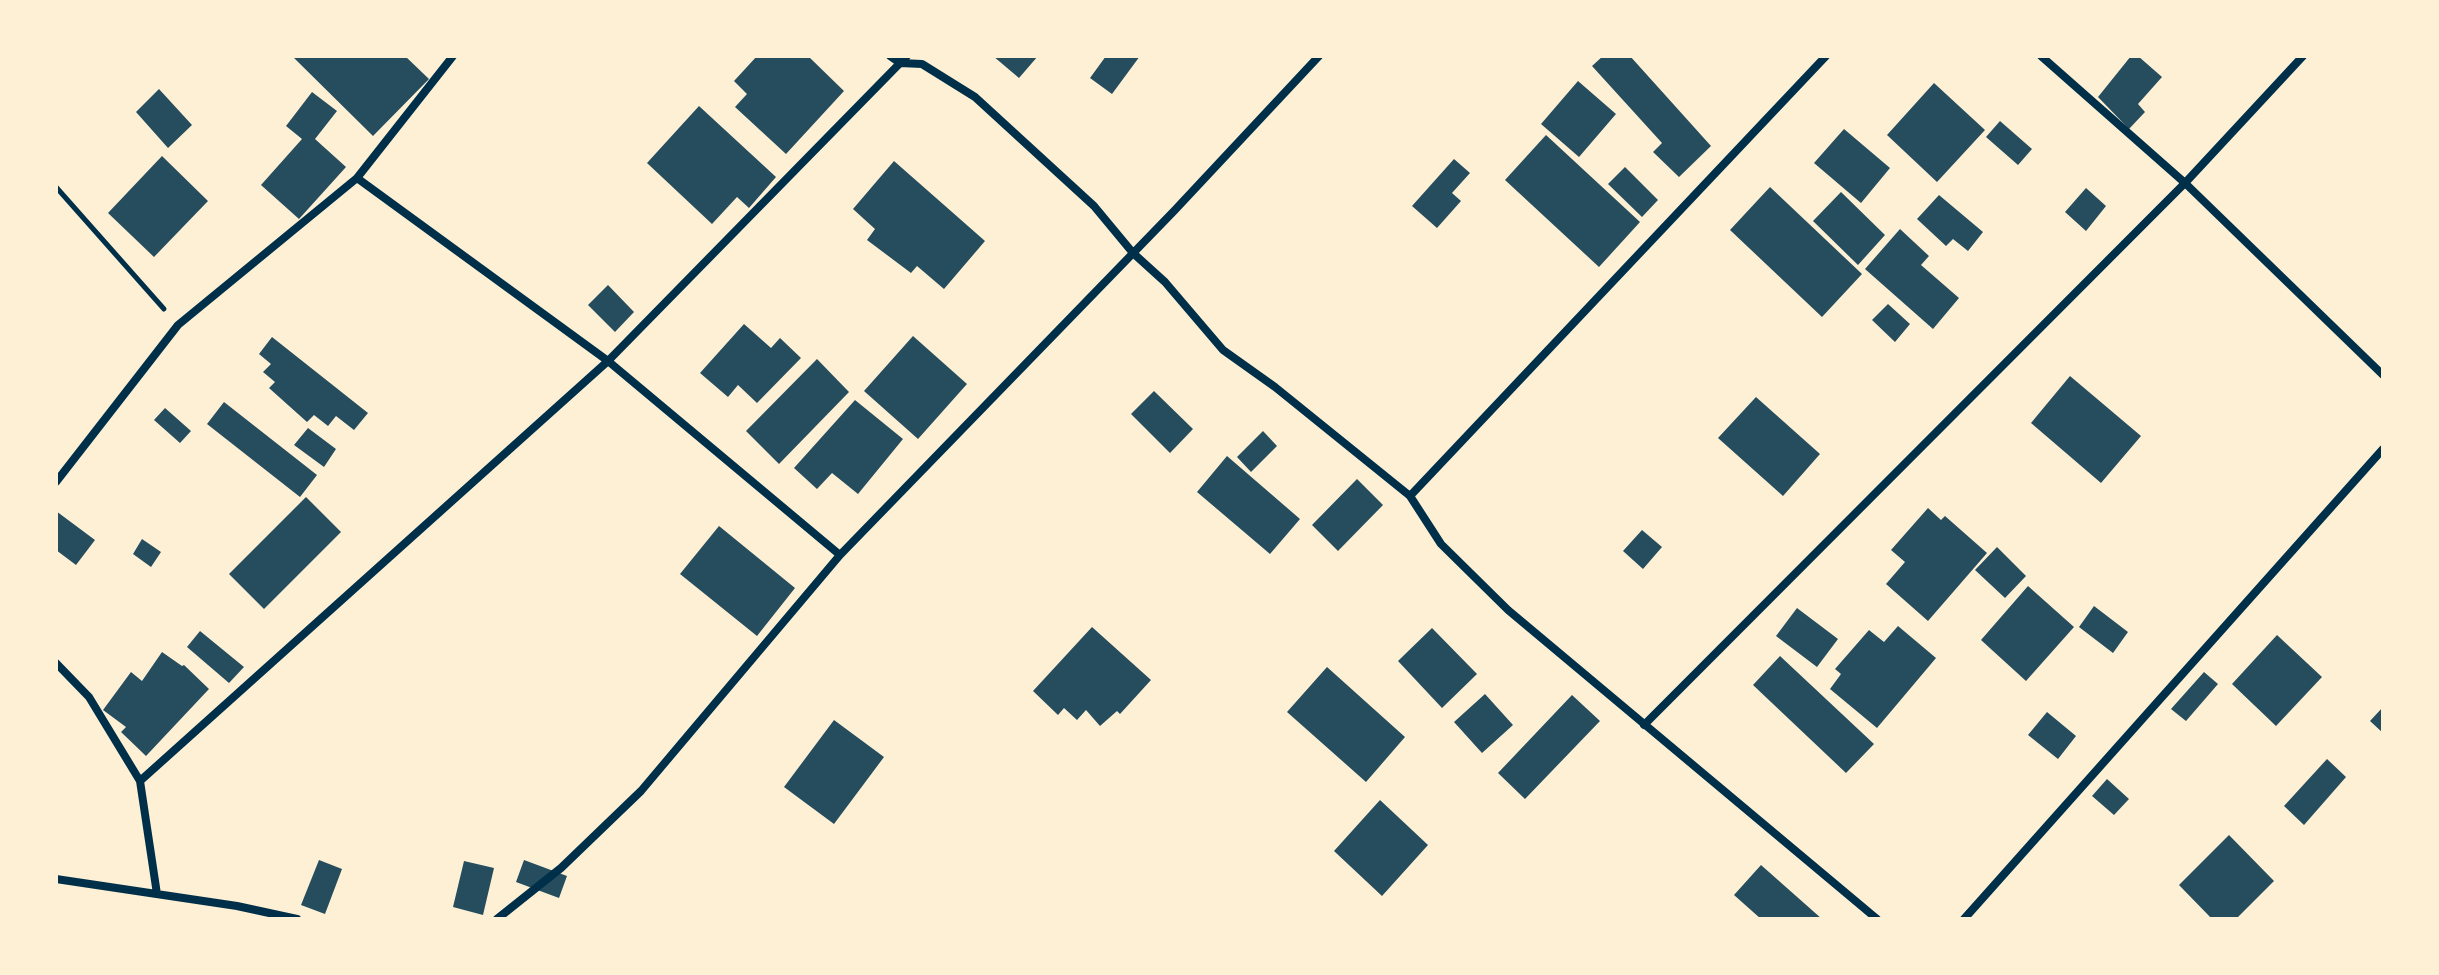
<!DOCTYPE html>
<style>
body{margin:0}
#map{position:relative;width:2439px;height:975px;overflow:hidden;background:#fdf0d5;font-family:Karla,sans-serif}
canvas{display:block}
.frame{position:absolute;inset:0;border:58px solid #fdf0d5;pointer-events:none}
</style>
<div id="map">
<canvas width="2439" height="975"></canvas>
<div class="frame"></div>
</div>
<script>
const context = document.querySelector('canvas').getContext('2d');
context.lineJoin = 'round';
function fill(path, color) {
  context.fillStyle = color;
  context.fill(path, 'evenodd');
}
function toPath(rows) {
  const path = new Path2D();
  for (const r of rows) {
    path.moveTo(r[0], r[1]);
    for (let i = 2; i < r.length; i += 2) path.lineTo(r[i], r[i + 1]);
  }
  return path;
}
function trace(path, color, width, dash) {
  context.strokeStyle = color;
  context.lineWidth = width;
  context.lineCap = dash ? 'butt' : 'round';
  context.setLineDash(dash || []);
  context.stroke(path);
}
const building = toPath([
 [292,56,405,56,429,79,373,136],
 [757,56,808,56,844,91,786,154,735,107,747,94,734,81],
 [993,56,1038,56,1019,78],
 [1106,56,1140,56,1112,94,1090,78],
 [1603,56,1630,56,1711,146,1679,177,1653,152,1662,143,1592,66],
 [2131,56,2138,56,2162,77,2138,104,2145,112,2129,129,2098,97],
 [1578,81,1616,114,1579,157,1541,124],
 [1934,83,1985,130,1937,182,1887,135],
 [159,89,192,125,168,148,136,112],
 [312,92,337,111,315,139,346,167,299,219,261,185,302,139,286,126],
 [699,106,776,177,749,208,737,197,712,224,647,163],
 [2000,121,2032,149,2018,165,1986,137],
 [1844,129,1890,168,1861,203,1814,163],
 [1546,135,1640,222,1599,267,1505,180],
 [162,156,208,201,154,257,108,213],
 [1454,159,1470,173,1452,193,1461,201,1437,228,1412,206],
 [894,161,985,241,944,289,917,266,911,273,867,240,875,229,853,209],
 [1625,167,1658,200,1642,217,1608,184],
 [1770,187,1862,274,1822,317,1730,230],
 [2086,188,2106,206,2086,231,2065,212],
 [1841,192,1885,235,1858,265,1813,221],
 [1939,195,1983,232,1968,251,1953,239,1946,246,1917,219],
 [1900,229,1929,256,1921,265,1959,298,1933,329,1865,269],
 [608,285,634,312,615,332,588,305],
 [1888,304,1910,324,1895,342,1872,320],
 [744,324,771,348,780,338,801,358,757,403,738,385,728,397,700,373],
 [913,336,967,384,918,439,864,391],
 [272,337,368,413,354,430,336,416,328,426,314,415,307,422,269,388,275,382,263,372,271,364,259,354],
 [817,359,849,392,779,464,746,431],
 [2070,376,2141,436,2101,483,2031,423],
 [1154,391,1193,429,1170,453,1131,414],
 [1756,397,1820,454,1783,496,1718,438],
 [855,400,903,439,858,494,832,473,817,489,794,468],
 [224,402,317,475,300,497,207,424],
 [165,408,191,431,180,443,154,420],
 [308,428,336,449,324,467,294,445],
 [1263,431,1277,446,1251,472,1237,457],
 [1227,456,1300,519,1270,554,1197,492],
 [1357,479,1383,505,1338,551,1312,525],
 [306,497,341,532,264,609,229,574],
 [1928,508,1941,520,1945,516,1987,553,1928,621,1886,584,1905,562,1891,550],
 [56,511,95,540,76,565,56,550],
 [719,526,795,588,757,636,680,574],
 [1642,530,1662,547,1643,569,1623,551],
 [142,539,161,552,151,567,133,554],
 [1997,547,2026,576,2005,598,1975,570],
 [2028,586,2074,627,2026,681,1981,640],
 [2094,606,2128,632,2113,653,2079,627],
 [1797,608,1838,639,1817,667,1776,636],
 [1898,626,1936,658,1877,728,1830,689,1841,674,1835,669,1869,630,1884,642],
 [1092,627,1151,680,1120,714,1117,711,1100,726,1086,710,1077,720,1064,708,1058,715,1033,691],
 [1432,628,1477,674,1442,708,1398,661],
 [200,631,244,667,229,683,187,647],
 [2277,635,2322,677,2276,726,2232,684],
 [162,652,182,666,184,665,209,689,146,756,121,732,126,727,103,710,131,672,142,681],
 [1780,656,1874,744,1846,773,1753,685],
 [1327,667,1405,737,1366,782,1287,712],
 [2204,672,2218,684,2186,721,2171,709],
 [1485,694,1513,725,1482,753,1454,722],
 [1572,695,1600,721,1525,799,1498,773],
 [2383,707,2383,733,2370,721],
 [2047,712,2076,736,2058,759,2028,735],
 [834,720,884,757,834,824,784,787],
 [2327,759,2346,777,2304,825,2284,806],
 [2107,779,2129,799,2114,815,2092,796],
 [1380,800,1428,845,1382,896,1334,851],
 [2229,835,2274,881,2236,919,2212,919,2179,885],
 [319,860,342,869,325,914,301,905],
 [524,860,567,876,559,898,516,882],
 [464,861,494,868,483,915,453,907],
 [1761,865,1822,919,1761,919,1734,895]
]);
const path = toPath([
 [56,187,164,309]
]);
const minor = toPath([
 [890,56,900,63,922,64,975,97,1094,206,1133,253,1165,282,1223,350,1275,387,1410,496,1441,544,1508,610,1877,919],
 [2041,56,2185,183,2383,375],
 [357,178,608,361,840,555],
 [56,482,178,325,357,178,453,56],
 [1410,496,1826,56],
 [56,663,89,697,140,781,157,894],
 [1644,725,2185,183,2303,56],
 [140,781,608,361,907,56],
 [56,879,237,906,297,919],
 [497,919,561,868,641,791,840,555,1174,211,1319,56],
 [1964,919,2383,449]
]);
fill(building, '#264d5e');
trace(path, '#003049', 5);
trace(minor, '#003049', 8);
</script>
